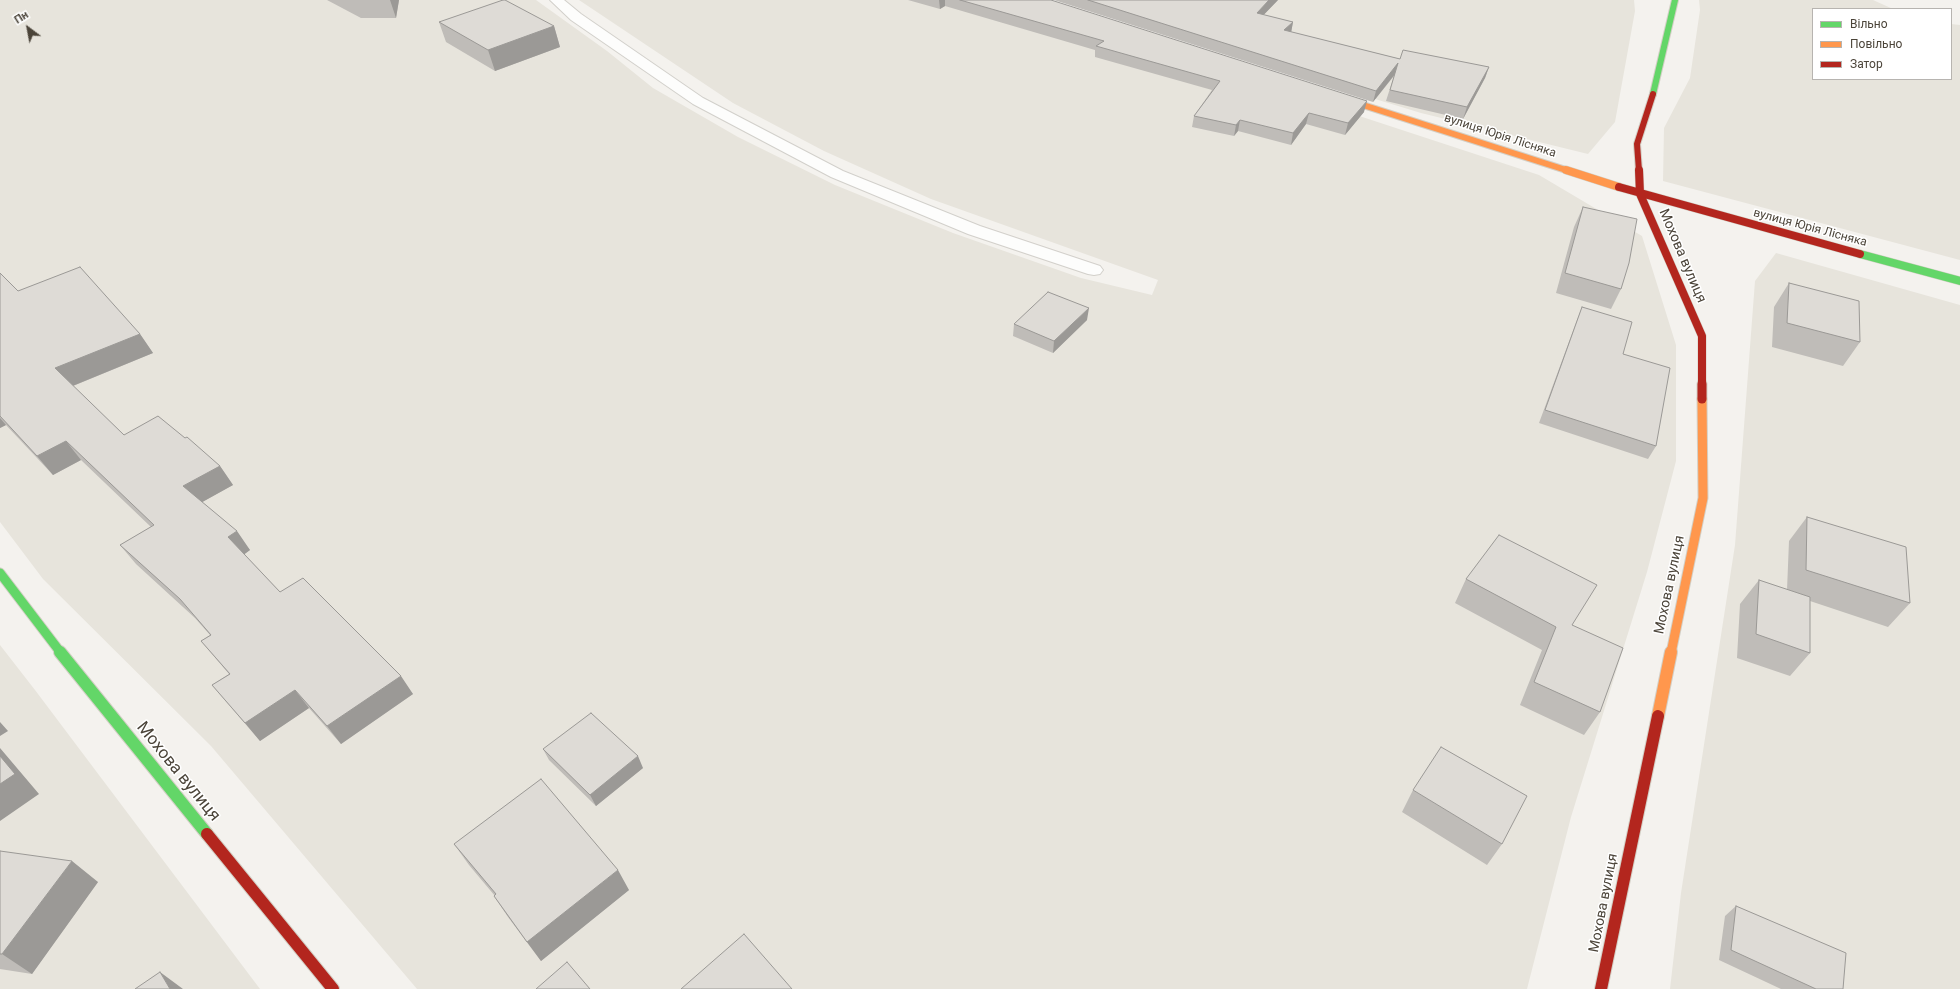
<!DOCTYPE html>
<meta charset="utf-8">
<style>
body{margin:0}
#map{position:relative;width:1960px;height:989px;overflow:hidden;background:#f4f2ee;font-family:Roboto,sans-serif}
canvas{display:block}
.legend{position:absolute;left:1812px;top:8px;width:140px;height:72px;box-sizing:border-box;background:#fff;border:1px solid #b7b4b0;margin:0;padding:5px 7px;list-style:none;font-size:12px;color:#4b4439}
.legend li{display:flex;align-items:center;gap:8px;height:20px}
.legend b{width:20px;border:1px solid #b7b4b0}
.north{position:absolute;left:8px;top:8px;width:40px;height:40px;-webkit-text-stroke:3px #fff;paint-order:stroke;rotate:328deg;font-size:11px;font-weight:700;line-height:16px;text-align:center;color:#4b4439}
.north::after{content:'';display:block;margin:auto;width:14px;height:18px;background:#4b4439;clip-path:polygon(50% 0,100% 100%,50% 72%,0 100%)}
</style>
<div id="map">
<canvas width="1960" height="989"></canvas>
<ul class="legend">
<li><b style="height:5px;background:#63d668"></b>Вільно</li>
<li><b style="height:5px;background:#ff974d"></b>Повільно</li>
<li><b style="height:5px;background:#b3261e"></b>Затор</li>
</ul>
<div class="north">Пн</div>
</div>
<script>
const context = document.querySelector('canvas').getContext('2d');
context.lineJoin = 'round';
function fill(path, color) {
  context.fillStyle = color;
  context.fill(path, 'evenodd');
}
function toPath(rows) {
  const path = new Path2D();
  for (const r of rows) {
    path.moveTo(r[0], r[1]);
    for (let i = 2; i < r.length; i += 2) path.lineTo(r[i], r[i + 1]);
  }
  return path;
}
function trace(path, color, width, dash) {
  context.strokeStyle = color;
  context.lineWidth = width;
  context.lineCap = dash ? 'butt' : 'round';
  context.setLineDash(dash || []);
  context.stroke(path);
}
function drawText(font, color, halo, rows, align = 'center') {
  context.font = font + ' Roboto,sans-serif';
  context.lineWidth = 3;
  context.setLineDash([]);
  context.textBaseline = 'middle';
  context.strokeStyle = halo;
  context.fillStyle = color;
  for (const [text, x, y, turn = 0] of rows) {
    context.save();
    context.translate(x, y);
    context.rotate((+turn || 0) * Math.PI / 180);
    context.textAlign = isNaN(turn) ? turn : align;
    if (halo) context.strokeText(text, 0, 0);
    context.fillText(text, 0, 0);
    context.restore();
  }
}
const residential = toPath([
 [0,0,536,0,607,51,653,88,738,137,835,185,953,233,1081,278,1152,295,1158,280,931,199,824,151,733,103,579,0,1006,0,1539,175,1642,236,1676,345,1676,461,1647,572,1571,817,1527,989,417,989,211,746,43,579,0,522],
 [1068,0,1634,0,1635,11,1615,122,1588,154,1421,113,1267,66],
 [1699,0,1873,0,1893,9,1813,9,1813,79,1951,79,1951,24,1960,25,1960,260,1663,181,1664,128,1690,78,1700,10],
 [1776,253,1960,305,1960,989,1670,989,1681,893,1735,545,1755,281],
 [0,645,35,690,260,989,0,989]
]);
const lane = toPath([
 [550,0,564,0,581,14,703,98,843,171,980,226,1100,266,1103,270,1100,274,1094,275,1088,274,968,234,831,177,693,104,571,20,550,0]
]);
const fastFar3 = toPath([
 [1653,94,1675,0]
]);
const fastFar2 = toPath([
 [1860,254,1960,281]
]);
const fastFar1 = toPath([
 [0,573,61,653]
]);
const fast = toPath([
 [60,652,207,834]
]);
const slowFar3 = toPath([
 [1338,97,1569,171]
]);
const slowFar2 = toPath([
 [1566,170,1619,187]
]);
const slowFar1 = toPath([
 [1671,653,1703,498,1702,399]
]);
const slow = toPath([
 [1658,716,1671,652]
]);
const jamFar3 = toPath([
 [1639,171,1637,144,1653,94]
]);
const jamFar2 = toPath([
 [1639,170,1640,194,1702,336,1702,385],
 [1619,187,1860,254]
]);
const jamFar1 = toPath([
 [1702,384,1702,399]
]);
const jam = toPath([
 [207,834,333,989],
 [1601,989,1658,716]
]);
const wall = toPath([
 [327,0,399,0,396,18,361,18],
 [908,0,1051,0,1364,112,1345,135,1306,124,1291,145,1238,131,1234,136,1192,127,1194,116,1212,90,1095,57,1095,50,945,6,940,9],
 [1054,0,1278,0,1263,15,1293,22,1291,32,1400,59,1489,67,1485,78,1463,119,1386,101,1394,76,1373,102],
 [439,22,554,26,560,47,495,71,446,42],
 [1583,207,1621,289,1611,309,1556,293,1574,227],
 [0,273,18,291,140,334,153,353,73,386,124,435,185,438,220,466,233,485,202,502,250,550,244,554,280,592,413,694,341,744,309,708,260,741,212,685,229,674,201,641,210,635,195,618,136,564,120,545,151,527,81,460,53,475,6,425,0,428],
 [1789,283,1860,342,1843,366,1772,347,1774,307],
 [1582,307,1623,354,1656,446,1648,459,1539,423,1577,320],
 [1087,320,1053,353,1013,336,1014,324],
 [1807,517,1910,603,1888,627,1810,601,1810,653,1790,676,1737,658,1740,604,1759,580,1787,590,1789,541],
 [1466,579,1572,625,1600,712,1584,735,1520,705,1542,650,1455,603],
 [543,749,643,768,596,806,549,760],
 [1413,790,1502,844,1487,865,1402,812],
 [454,844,629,890,541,961,508,917,494,896,495,896,469,865],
 [0,851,98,882,32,974,0,969],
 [1736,906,1843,989,1781,989,1719,960,1725,916]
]);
const shadedWall = toPath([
 [390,0,399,0,396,18],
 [939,0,945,0,945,6,940,9],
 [1269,0,1278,0,1255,24,1257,13],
 [1293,22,1291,33,1284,30],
 [554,26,560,47,495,71,488,50],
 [1398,63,1395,74,1373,102,1376,91],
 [1489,67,1485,78,1463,119,1467,107],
 [1367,101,1364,112,1345,135,1348,123],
 [1309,113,1306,124,1291,145,1293,133],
 [1240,120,1238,131,1234,136,1236,125],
 [1089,308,1087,320,1053,353,1054,341],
 [140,334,153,353,70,387,55,368],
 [0,418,6,425,0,428],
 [66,441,81,460,53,475,37,456],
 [220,466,233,485,197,505,183,486],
 [237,531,250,550,242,556,228,537],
 [401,676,413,694,341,744,327,726],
 [295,690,309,708,260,741,245,723],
 [0,722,8,731,0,736],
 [0,748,39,794,0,821],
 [638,756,643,768,596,806,590,795],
 [72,861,98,882,32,974,2,954],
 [618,870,629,890,541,961,527,942],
 [160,972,183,989,170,989]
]);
const building = toPath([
 [503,0,505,0,554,26,488,50,439,22,503,0],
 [960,0,1051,0,1367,101,1348,123,1309,113,1293,133,1240,120,1236,125,1194,116,1220,81,1096,46,1104,41,960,0],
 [1088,0,1269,0,1257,13,1293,22,1284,30,1400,59,1403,50,1489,67,1467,107,1390,90,1398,63,1376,91,1088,0],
 [1583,207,1637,219,1629,263,1621,289,1565,273,1583,207],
 [80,267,140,334,55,368,124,435,158,416,185,438,187,437,220,466,183,486,237,531,228,537,280,592,303,578,401,676,327,726,295,690,245,723,212,685,230,674,201,641,211,635,180,599,120,545,154,525,66,441,37,456,0,416,0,273,18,291,80,267],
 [1789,283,1859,301,1860,342,1787,323,1789,283],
 [1048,292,1089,308,1054,341,1014,324,1048,292],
 [1582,307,1632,322,1623,354,1670,368,1656,446,1545,410,1582,307],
 [1807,517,1906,547,1910,603,1806,570,1807,517],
 [1499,535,1597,585,1572,625,1623,648,1600,712,1534,682,1556,627,1466,579,1499,535],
 [1759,580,1810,597,1810,653,1756,634,1759,580],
 [591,713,638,756,590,795,543,749,591,713],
 [1441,747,1527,796,1502,844,1413,790,1441,747],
 [0,756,15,774,0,784,0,756],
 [541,779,618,870,527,942,494,896,496,894,454,844,541,779],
 [0,851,72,861,2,954,0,954,0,851],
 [1736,906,1846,953,1843,989,1816,989,1731,950,1736,906],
 [744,934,792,989,681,989,744,934],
 [567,962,590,989,536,989,567,962],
 [160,972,170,989,135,989,160,972]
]);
const farStreetnames = [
 ["вулиця Юрія Лісняка",1500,136,18],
 ["вулиця Юрія Лісняка",1810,228,15]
];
const streetNames = [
 ["Мохова вулиця",1682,256,67],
 ["Мохова вулиця",1670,585,-78],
 ["Мохова вулиця",1604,903,-79]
];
const nearStreetnames = [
 ["Мохова вулиця",178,772,51]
];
fill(residential, '#e7e4dc');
trace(lane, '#d2d0cb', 2);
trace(fastFar3, '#d3cfc5', 8);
trace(fastFar2, '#d3cfc5', 9);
trace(fastFar1, '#d3cfc5', 11);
trace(fast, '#d3cfc5', 14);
trace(slowFar3, '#d3cfc5', 8);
trace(slowFar2, '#d3cfc5', 9);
trace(slowFar1, '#d3cfc5', 11);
trace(slow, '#d3cfc5', 14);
trace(jamFar3, '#d3cfc5', 8);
trace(jamFar2, '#d3cfc5', 9);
trace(jamFar1, '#d3cfc5', 11);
trace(jam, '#d3cfc5', 14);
fill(lane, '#fdfdfc');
trace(fastFar3, '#63d668', 6);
trace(fastFar2, '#63d668', 8);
trace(fastFar1, '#63d668', 9);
trace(fast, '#63d668', 12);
trace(slowFar3, '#ff974d', 6);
trace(slowFar2, '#ff974d', 8);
trace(slowFar1, '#ff974d', 9);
trace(slow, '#ff974d', 12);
trace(jamFar3, '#b3261e', 6);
trace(jamFar2, '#b3261e', 8);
trace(jamFar1, '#b3261e', 9);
trace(jam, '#b3261e', 12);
fill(wall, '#bfbcb8');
fill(shadedWall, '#9b9996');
fill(building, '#dedbd6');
trace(building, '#9b9996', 1);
drawText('12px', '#4b4439', '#fff', farStreetnames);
drawText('14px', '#4b4439', '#fff', streetNames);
drawText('17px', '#4b4439', '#fff', nearStreetnames);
</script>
